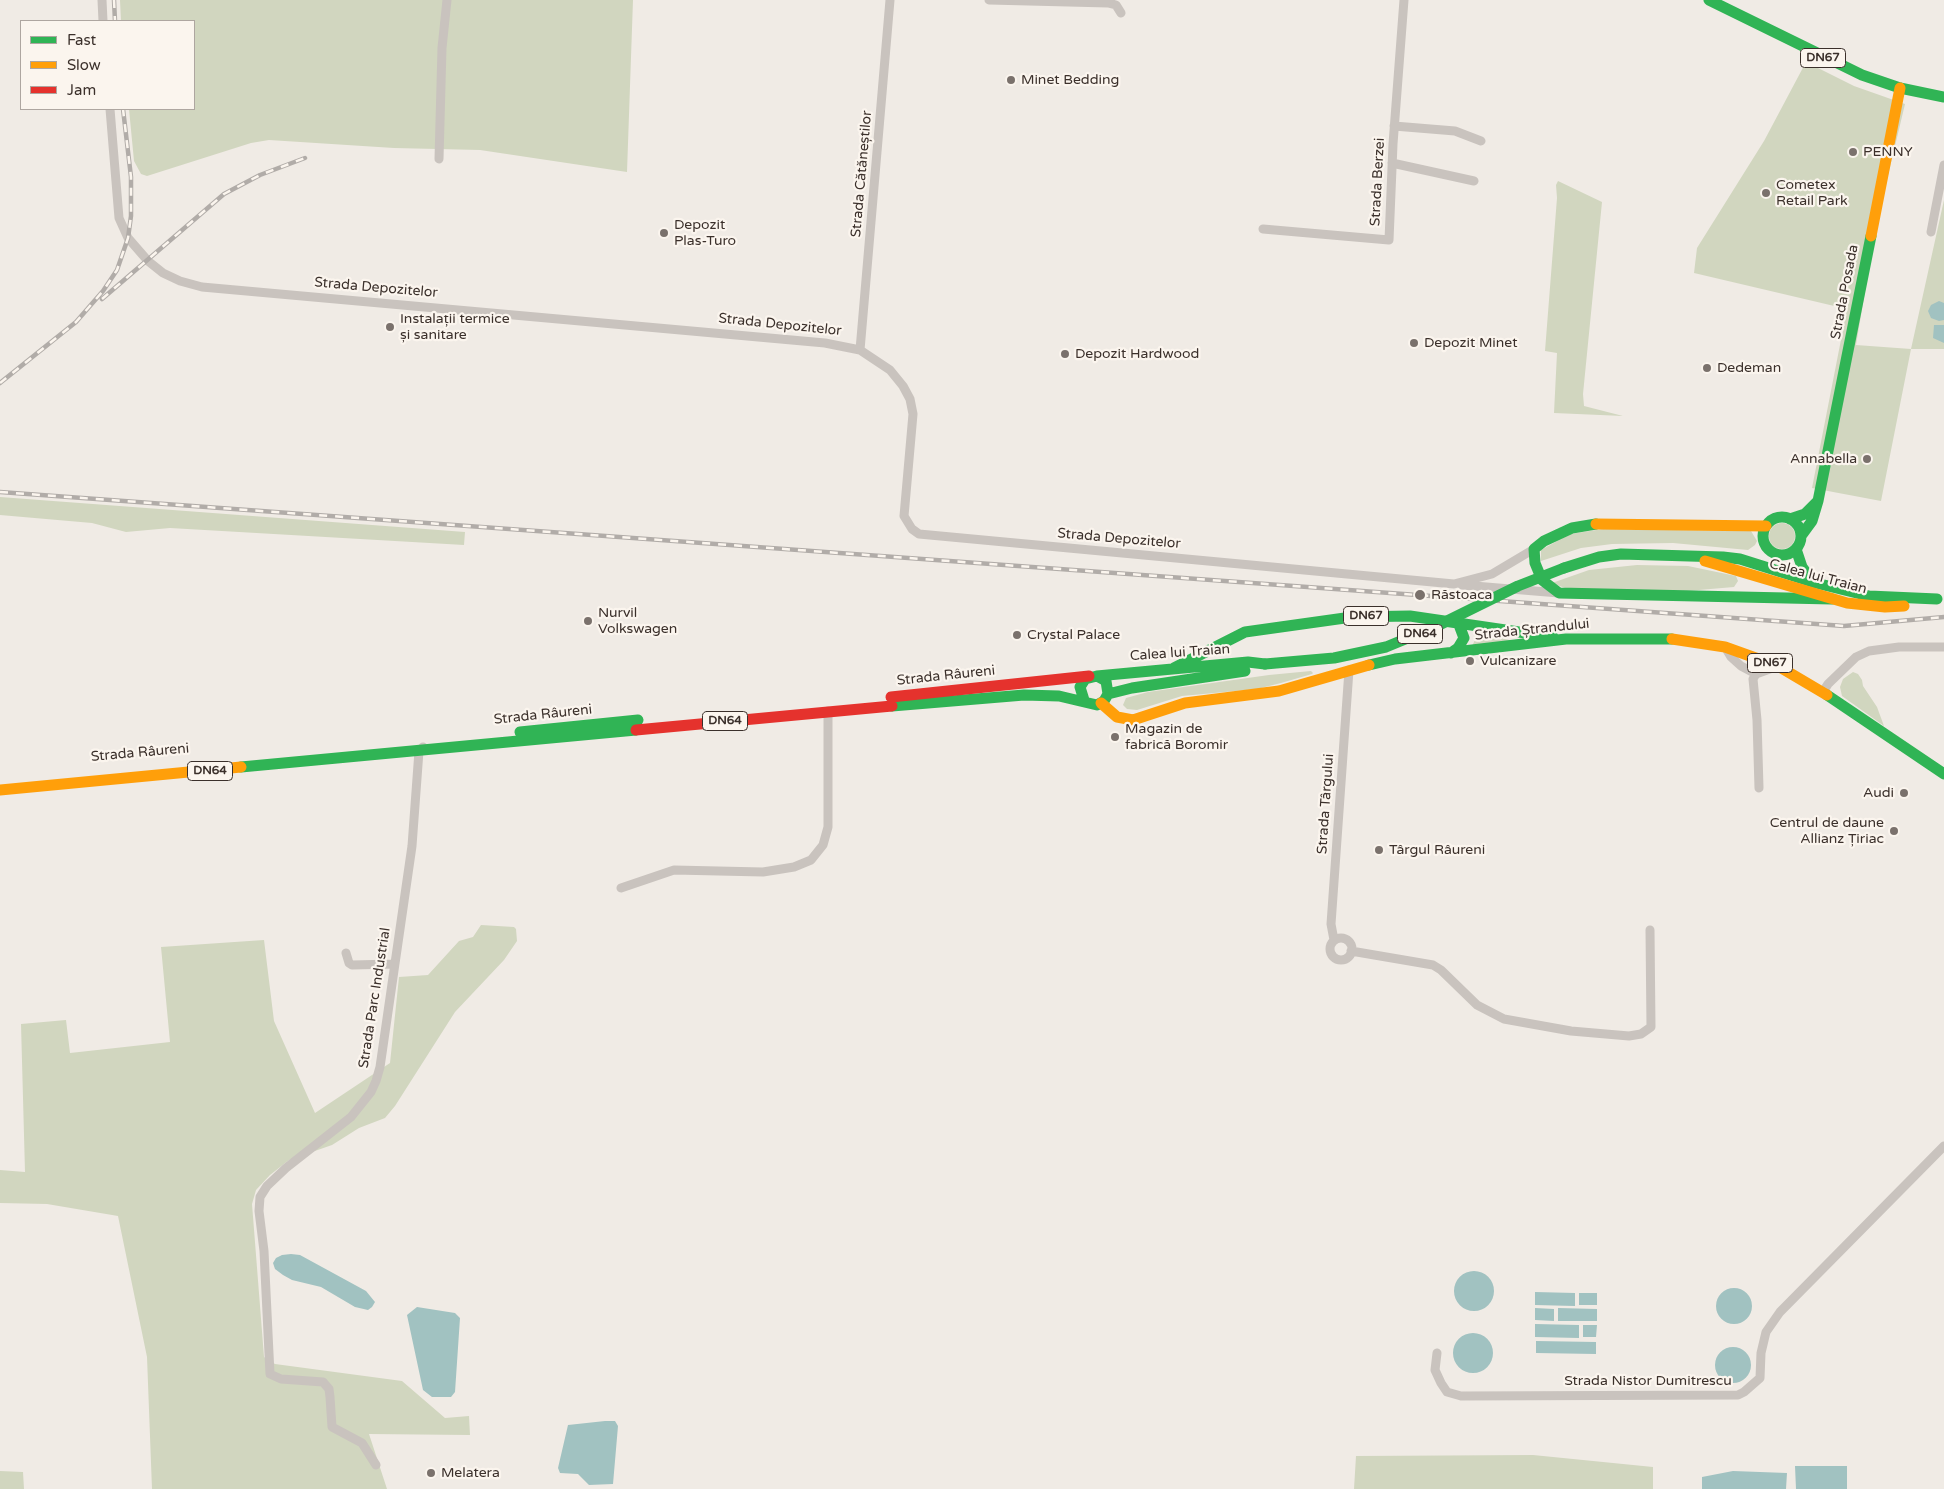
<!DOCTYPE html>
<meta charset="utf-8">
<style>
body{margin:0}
#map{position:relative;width:1944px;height:1489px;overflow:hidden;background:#f0ebe5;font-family:"Varela Round",sans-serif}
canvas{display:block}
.legend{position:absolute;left:20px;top:20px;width:175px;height:90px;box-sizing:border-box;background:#fbf5ee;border:1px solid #aea6a0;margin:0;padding:6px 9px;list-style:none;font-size:15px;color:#3b302b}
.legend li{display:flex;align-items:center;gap:10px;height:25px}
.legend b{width:25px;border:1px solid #aea6a0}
</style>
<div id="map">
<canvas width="1944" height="1489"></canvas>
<ul class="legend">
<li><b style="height:6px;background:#30b455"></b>Fast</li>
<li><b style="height:6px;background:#ff9f0a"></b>Slow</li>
<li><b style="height:6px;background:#e5322d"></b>Jam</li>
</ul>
</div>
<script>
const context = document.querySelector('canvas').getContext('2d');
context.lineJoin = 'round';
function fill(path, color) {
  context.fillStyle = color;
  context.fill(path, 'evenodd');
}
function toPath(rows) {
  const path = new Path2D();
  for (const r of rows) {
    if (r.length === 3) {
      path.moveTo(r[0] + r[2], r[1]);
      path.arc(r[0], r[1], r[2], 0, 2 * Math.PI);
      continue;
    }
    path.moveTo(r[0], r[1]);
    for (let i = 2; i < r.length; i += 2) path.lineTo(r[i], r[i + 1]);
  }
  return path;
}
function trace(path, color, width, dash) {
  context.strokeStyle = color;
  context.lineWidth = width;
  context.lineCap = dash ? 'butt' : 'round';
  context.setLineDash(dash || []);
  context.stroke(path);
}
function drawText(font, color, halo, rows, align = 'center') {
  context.font = font + ' "Varela Round",sans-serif';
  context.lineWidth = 4.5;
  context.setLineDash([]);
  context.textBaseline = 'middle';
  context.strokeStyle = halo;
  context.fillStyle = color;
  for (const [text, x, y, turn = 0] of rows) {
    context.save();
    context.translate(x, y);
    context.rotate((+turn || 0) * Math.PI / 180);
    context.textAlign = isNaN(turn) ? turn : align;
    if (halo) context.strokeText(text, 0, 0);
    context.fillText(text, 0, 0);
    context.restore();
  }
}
const green = toPath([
 [120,0,633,0,627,172,480,150,394,148,269,140,251,143,147,176,141,174,134,161,129,109,194,109,194,21,121,21],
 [1806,62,1854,86,1905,104,1876,226,1856,345,1911,349,1944,200,1944,349,1911,349,1881,501,1812,488,1847,309,1694,273,1697,248,1764,141],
 [1558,181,1602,202,1583,394,1584,406,1623,416,1554,413,1557,353,1545,351,1557,198,1556,185],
 [0,497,465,532,464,545,170,528,126,532,92,523,0,515],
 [1782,536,13],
 [1603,529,1751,531,1757,541,1755,545,1748,550,1673,543,1612,544,1581,548,1541,561,1541,550,1570,534],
 [1637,565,1688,566,1736,576,1738,581,1734,587,1687,591,1570,590,1552,583,1589,570],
 [1473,632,1514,641,1472,646,1475,640],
 [1311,671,1313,673,1312,674,1281,683,1257,689,1182,696,1137,710,1127,709,1123,705,1126,698,1148,692,1269,675],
 [1853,672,1858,674,1862,680,1863,686,1877,707,1884,726,1842,696,1840,687,1843,679],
 [481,925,514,927,516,929,517,941,504,960,455,1012,395,1106,385,1118,359,1128,332,1145,289,1160,270,1175,256,1190,252,1204,264,1357,275,1364,402,1381,445,1418,469,1416,470,1435,369,1434,387,1489,152,1489,147,1357,118,1216,47,1204,0,1203,0,1170,25,1172,21,1024,66,1020,70,1053,170,1042,161,947,264,940,274,1021,315,1113,390,1063,399,977,428,975,459,941,473,937],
 [1533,1455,1653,1467,1653,1489,1354,1489,1356,1456],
 [0,1471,23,1472,24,1489,0,1489]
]);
const water = toPath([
 [1939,301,1944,303,1944,320,1939,321,1931,318,1928,311,1931,305],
 [1934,325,1944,325,1944,343,1933,338],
 [291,1254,300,1255,366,1291,375,1302,372,1307,368,1310,355,1307,321,1287,292,1280,283,1275,275,1269,273,1263,276,1258,282,1255],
 [1474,1291,20],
 [1734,1306,18],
 [1535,1292,1575,1293,1575,1306,1535,1305],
 [1579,1293,1597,1293,1597,1305,1579,1305],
 [417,1307,455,1313,460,1318,455,1392,451,1397,432,1397,423,1390,407,1315],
 [1535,1308,1554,1309,1554,1321,1535,1320],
 [1558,1308,1597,1309,1597,1321,1558,1321],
 [1535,1324,1579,1325,1579,1338,1535,1337],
 [1583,1325,1597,1325,1596,1337,1583,1337],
 [1473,1353,20],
 [1536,1341,1596,1342,1596,1354,1536,1353],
 [1733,1365,18],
 [605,1421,615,1421,618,1426,613,1484,589,1485,578,1474,560,1473,558,1468,568,1425],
 [1795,1466,1847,1466,1847,1489,1796,1489],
 [1733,1471,1787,1473,1786,1489,1702,1489,1702,1477]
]);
const street = toPath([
 [102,0,103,21],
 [989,0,1108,3,1116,5,1121,13],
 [110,109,119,218,128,238,148,261,163,273,180,281,202,287,825,343,860,350,890,370,903,386,910,399,913,414,904,516,912,529,919,534,1454,584,1492,574,1534,549],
 [1394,126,1455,131,1481,141],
 [439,159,442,48,447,0],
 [1392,163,1474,181],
 [1263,229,1389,240,1393,144,1404,0],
 [1931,232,1944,165],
 [860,350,890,0],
 [1462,585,1559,593],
 [1725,647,1731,657,1741,666,1756,674],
 [1823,692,1828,684,1856,657,1869,651,1899,647,1944,647],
 [1759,788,1757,720,1753,679,1756,674,1778,666],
 [621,888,674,870,763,872,794,867,811,860,823,845,828,827,828,711],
 [1341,949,11],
 [1334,940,1331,924,1349,670],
 [1351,951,1433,965,1441,970,1477,1005,1504,1019,1571,1031,1629,1036,1641,1034,1651,1027,1650,930],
 [346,953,349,963,352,965,394,964],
 [1437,1353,1435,1370,1441,1383,1447,1392,1461,1396,1738,1395,1744,1392,1760,1378,1761,1353,1766,1332,1780,1312,1944,1146],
 [376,1465,362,1443,332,1427,330,1397,329,1389,323,1382,281,1379,270,1374,264,1251,259,1211,260,1197,267,1186,286,1168,351,1117,371,1092,376,1081,380,1067,412,846,419,751,423,747]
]);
const fast = toPath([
 [1709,0,1862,75,1900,88,1944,97],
 [1782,536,19],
 [1790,519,1805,514,1818,501],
 [1596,524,1572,528,1544,541,1534,549,1535,563,1542,580,1559,593,1832,599],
 [1801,536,1812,521,1818,501,1871,236],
 [1796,549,1802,567,1813,582],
 [1564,568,1599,557,1621,554,1723,557,1740,559,1816,583,1869,596,1937,599],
 [1451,653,1458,648,1464,638,1458,622],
 [1369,665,1395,659,1566,639,1672,639],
 [1174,668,1245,632,1352,617,1410,616,1553,637],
 [1097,676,1248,662,1265,664],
 [1108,694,1132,688,1245,671],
 [1827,695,1944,774],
 [892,706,1024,695,1059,696,1097,705,1104,701,1108,694,1106,681,1097,676,1085,679,1080,687,1084,700],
 [520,732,638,720],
 [241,767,636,730]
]);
const slow = toPath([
 [1871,236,1900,88],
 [1596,524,1766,526],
 [1705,561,1847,603,1885,607,1904,606],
 [1672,639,1725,647,1778,666,1827,695],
 [1101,703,1117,717,1133,720,1185,703,1279,691,1369,665],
 [0,790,241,767]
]);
const jam = toPath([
 [891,697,1089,676],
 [636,730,892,706]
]);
const rail = toPath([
 [114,0,115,21],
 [102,299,224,194,260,175,305,158],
 [0,383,76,322,103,291,117,270,128,238,131,216,131,177,123,109],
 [0,492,1844,626,1944,617]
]);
const fastBridge = toPath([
 [1265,664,1334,658,1386,647,1437,626,1518,586,1564,568]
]);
const markers = [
 [1011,80,5,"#7a716c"],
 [1853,152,5,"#7a716c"],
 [1766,193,5,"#7a716c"],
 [664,233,5,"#7a716c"],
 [390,327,5,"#7a716c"],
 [1414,343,5,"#7a716c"],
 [1065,354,5,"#7a716c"],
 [1707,368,5,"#7a716c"],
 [1867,459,5,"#7a716c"],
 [1420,595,6,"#7a716c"],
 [588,621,5,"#7a716c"],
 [1017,635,5,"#7a716c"],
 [1470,661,5,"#7a716c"],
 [1115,737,5,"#7a716c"],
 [1904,793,5,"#7a716c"],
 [1894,831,5,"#7a716c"],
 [1379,850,5,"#7a716c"],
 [431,1473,5,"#7a716c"]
];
const shields = [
 [1823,58,45],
 [1366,616,45],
 [1420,634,45],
 [1770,663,45],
 [725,721,45],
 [210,771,45]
];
const shieldNames = [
 ["DN67",1823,58],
 ["DN67",1366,616],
 ["DN64",1420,634],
 ["DN67",1770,663],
 ["DN64",725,721],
 ["DN64",210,771]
];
const poiNames = [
 ["Minet Bedding",1021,80],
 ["PENNY",1863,152],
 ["Cometex",1776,185],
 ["Retail Park",1776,201],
 ["Depozit",674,225],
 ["Plas-Turo",674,241],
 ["Instalații termice",400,319],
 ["și sanitare",400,335],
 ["Depozit Minet",1424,343],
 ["Depozit Hardwood",1075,354],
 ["Dedeman",1717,368],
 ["Annabella",1857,459,"right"],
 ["Răstoaca",1431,595],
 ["Nurvil",598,613],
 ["Volkswagen",598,629],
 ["Crystal Palace",1027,635],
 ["Vulcanizare",1480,661],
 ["Magazin de",1125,729],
 ["fabrică Boromir",1125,745],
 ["Audi",1894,793,"right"],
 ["Centrul de daune",1884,823,"right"],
 ["Allianz Țiriac",1884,839,"right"],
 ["Târgul Râureni",1389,850],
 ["Melatera",441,1473]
];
const streetNames = [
 ["Strada Cătăneștilor",862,174,-85],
 ["Strada Berzei",1378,182,-87],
 ["Strada Depozitelor",376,288,5],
 ["Strada Posada",1845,292,-79],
 ["Strada Depozitelor",780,325,6],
 ["Strada Depozitelor",1119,539,5],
 ["Calea lui Traian",1818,577,15],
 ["Strada Ștrandului",1532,630,-6],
 ["Calea lui Traian",1180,653,-4],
 ["Strada Râureni",946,676,-6],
 ["Strada Râureni",543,715,-6],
 ["Strada Râureni",140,753,-5],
 ["Strada Târgului",1326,804,-86],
 ["Strada Parc Industrial",375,998,-81],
 ["Strada Nistor Dumitrescu",1648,1381]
];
fill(green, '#d1d6bf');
fill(water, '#a1c2c1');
trace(street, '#c9c3be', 9);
trace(fast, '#30b455', 11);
trace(slow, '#ff9f0a', 11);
trace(jam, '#e5322d', 11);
trace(rail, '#b1aca8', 4.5);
trace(rail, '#fbf5ee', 2.5, [8]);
trace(fastBridge, '#30b455', 11);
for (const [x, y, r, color] of markers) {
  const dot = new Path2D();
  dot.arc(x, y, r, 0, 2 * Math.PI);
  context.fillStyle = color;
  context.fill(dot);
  trace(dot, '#fbf5ee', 2);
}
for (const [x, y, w] of shields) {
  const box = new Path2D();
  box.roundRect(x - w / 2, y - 9.5, w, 19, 4);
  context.fillStyle = '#fbf5ee';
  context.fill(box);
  trace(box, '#3b302b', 1);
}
drawText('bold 12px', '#3b302b', null, shieldNames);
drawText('14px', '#3b302b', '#fbf5ee', poiNames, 'left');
drawText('14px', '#3b302b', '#fbf5ee', streetNames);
</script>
